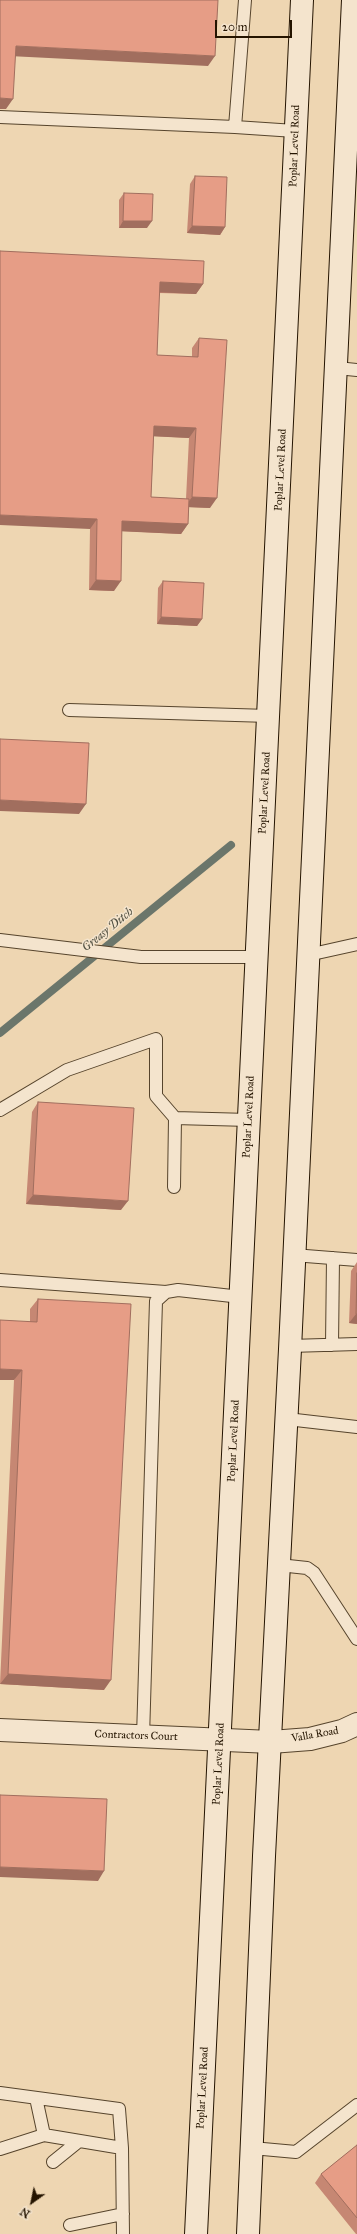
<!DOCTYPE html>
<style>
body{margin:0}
#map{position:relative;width:357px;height:2234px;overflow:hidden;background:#eed6b2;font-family:"IM FELL Great Primer",serif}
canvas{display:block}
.north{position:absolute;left:12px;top:2182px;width:40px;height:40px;-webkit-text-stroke:3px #f4e4cd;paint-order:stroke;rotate:213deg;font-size:11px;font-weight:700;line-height:16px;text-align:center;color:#241400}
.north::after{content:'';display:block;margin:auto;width:14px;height:18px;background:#241400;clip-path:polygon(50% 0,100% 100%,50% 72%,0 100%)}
.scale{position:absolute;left:215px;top:20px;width:77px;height:18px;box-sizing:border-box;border:2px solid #241400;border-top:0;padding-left:5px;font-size:12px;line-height:14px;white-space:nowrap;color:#241400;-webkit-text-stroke:3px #f4e4cd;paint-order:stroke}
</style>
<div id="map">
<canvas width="357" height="2234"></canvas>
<div class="north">N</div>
<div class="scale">20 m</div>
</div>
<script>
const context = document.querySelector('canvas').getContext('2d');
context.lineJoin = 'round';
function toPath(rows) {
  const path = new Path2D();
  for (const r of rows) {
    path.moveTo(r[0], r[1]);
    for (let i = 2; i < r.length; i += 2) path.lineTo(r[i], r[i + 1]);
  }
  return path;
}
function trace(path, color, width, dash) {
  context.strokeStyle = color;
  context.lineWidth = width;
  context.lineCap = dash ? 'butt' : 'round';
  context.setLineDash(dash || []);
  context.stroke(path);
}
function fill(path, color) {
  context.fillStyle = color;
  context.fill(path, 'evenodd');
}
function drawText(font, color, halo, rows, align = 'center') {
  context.font = font + ' "IM FELL Great Primer",serif';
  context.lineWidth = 3;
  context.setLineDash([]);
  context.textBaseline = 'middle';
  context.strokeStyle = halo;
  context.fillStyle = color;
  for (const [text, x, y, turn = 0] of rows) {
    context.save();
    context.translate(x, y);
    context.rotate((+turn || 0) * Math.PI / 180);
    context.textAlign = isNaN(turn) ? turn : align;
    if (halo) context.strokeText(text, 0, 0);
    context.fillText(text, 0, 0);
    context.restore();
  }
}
const stream = toPath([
 [0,1033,231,845]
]);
const lane = toPath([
 [0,117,235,127,295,131],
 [235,127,245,0],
 [337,368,357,370],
 [69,710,269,716],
 [0,940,141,957,257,957],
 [308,955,357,944],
 [0,1110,67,1070,156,1039,156,1096,175,1118],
 [174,1187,175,1118,249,1120],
 [293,1255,357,1260],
 [0,1280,166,1292],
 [332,1345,333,1258],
 [290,1346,357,1344],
 [287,1419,357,1427],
 [279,1565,307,1568,314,1573,357,1639],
 [143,1737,156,1301,166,1292,178,1290,241,1297],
 [0,2093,119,2109,122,2148,123,2234],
 [36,2098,44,2135],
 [252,2148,296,2152,357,2105],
 [0,2149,44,2135,122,2148],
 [53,2162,79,2141],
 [70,2225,123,2214]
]);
const street = toPath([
 [0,1730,271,1742,310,1739,342,1731,357,1724]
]);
const secondary = toPath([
 [196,2234,302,0],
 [248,2234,264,1856,290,1349,353,0]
]);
const wall = toPath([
 [195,176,225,227,220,235,187,233,190,184],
 [124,193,147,228,119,228,119,200],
 [0,251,203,284,196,294,159,293,157,355,192,357,192,348,199,338,210,508,189,507,188,524,181,534,122,531,114,591,89,590,90,529],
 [154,436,189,438,186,499,151,497],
 [163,581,202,619,197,626,157,624,158,588],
 [38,1102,121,1210,26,1204,32,1112],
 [357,1262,357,1324,349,1323,351,1271],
 [38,1299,104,1690,0,1684,14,1380,30,1321,30,1309],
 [357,2145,357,2234,356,2234,315,2183,321,2174]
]);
const shadedWall = toPath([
 [16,46,215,56,208,66,9,56],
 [0,98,13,99,6,109,0,109],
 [123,221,152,221,147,228,119,228],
 [192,226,225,227,220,235,187,233],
 [160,282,203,284,196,294,153,292],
 [154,426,196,428,189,438,147,436],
 [192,497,217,498,210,508,185,507],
 [0,515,97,519,90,529,0,525],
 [122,521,188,524,181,534,115,531],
 [96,580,121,581,114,591,89,590],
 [161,617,202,619,197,626,157,624],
 [0,800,86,804,79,814,0,811],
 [33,1195,128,1201,121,1210,26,1204],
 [356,1314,357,1314,357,1324,349,1323],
 [0,1369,22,1370,14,1380,0,1380],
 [8,1674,111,1680,104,1690,0,1684],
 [0,1867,104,1871,98,1881,0,1877]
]);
const building = toPath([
 [0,0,218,0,215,56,16,46,13,99,0,98,0,0],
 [195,176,227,177,225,227,192,226,195,176],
 [124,193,153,194,152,221,123,221,124,193],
 [0,251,204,261,203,284,160,282,157,355,198,357,199,338,227,340,217,498,192,497,196,428,154,426,151,497,189,499,188,524,122,521,121,581,96,580,97,519,0,515,0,251],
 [163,581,204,583,202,619,161,617,163,581],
 [0,739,89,743,86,804,0,800,0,739],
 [38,1102,134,1108,128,1201,33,1195,38,1102],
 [357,1273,357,1314,356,1314,357,1273],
 [38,1299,131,1304,111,1680,8,1674,22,1370,0,1369,0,1320,37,1322,38,1299],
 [0,1795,107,1799,104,1871,0,1867,0,1795],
 [357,2145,357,2218,321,2174,357,2145]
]);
const streetNames = [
 ["Poplar Level Road",295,146,-88],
 ["Poplar Level Road",281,470,-87],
 ["Poplar Level Road",265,793,-87],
 ["Poplar Level Road",249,1117,-87],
 ["Poplar Level Road",234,1441,-87],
 ["Valla Road",315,1735,-10],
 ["Contractors Court",136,1736,2],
 ["Poplar Level Road",219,1764,-87],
 ["Poplar Level Road",203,2088,-87]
];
const waterNames = [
 ["Greasy Ditch",108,930,-39]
];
trace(stream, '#6b766b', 8);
trace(lane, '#56442c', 14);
trace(street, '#56442c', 24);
trace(secondary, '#241400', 24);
trace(lane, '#f4e4cd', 12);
trace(street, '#f4e4cd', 22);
trace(secondary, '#f4e4cd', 22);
fill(wall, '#c68773');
fill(shadedWall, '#a16e5e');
fill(building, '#e69d86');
trace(building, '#a16e5e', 1);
drawText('11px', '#241400', '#f4e4cd', streetNames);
drawText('italic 12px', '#4e4d3f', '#f4e4cd', waterNames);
</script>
